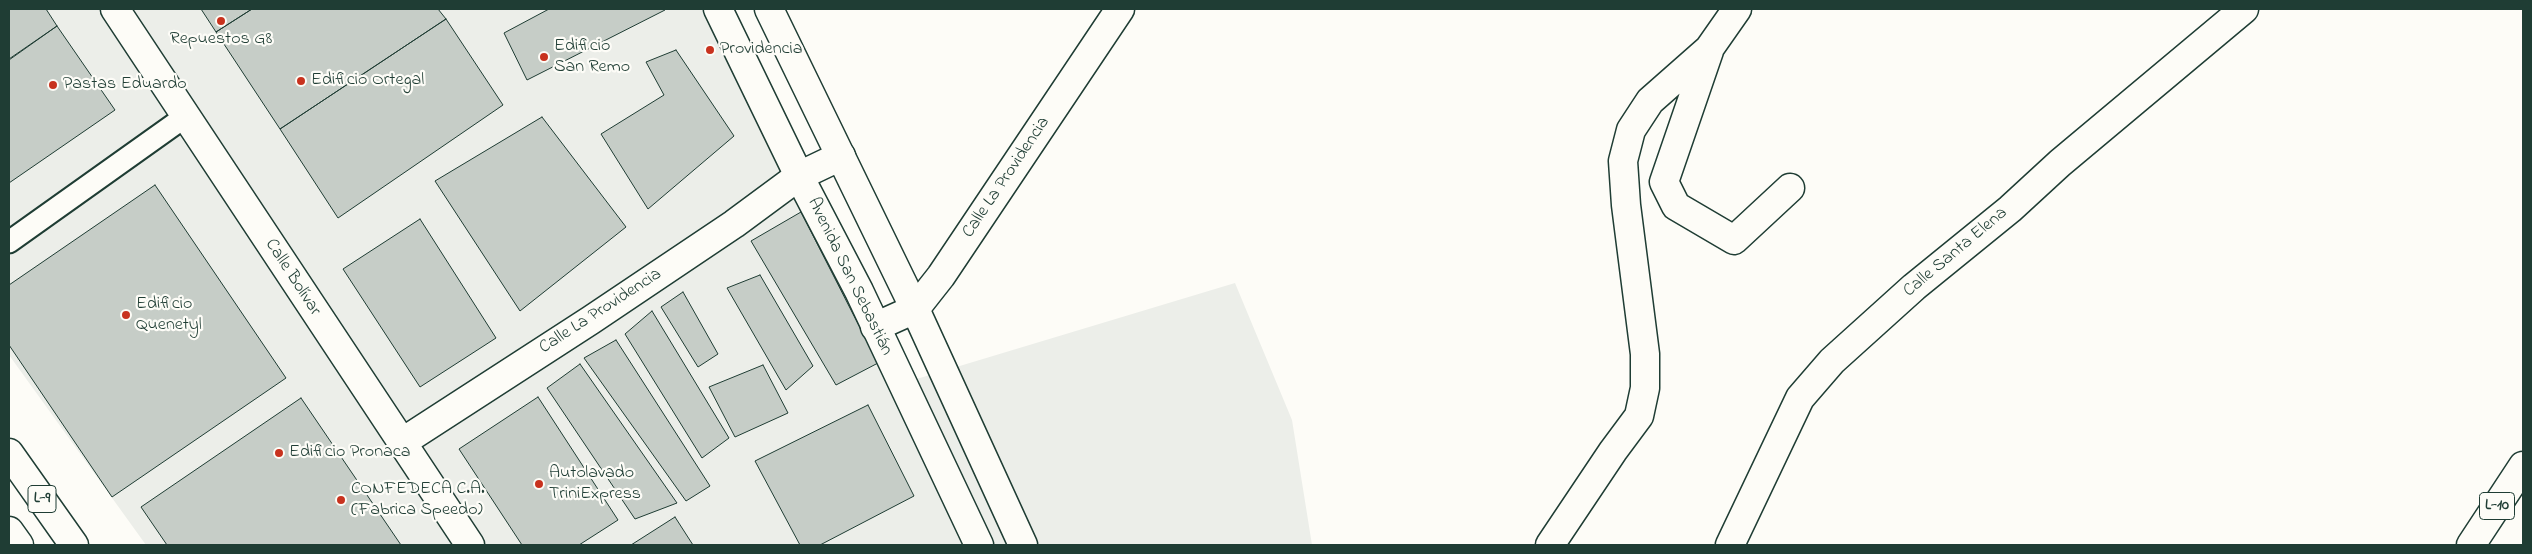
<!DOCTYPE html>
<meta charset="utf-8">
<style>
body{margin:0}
#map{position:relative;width:2532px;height:554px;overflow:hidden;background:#fdfcf7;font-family:"Indie Flower",sans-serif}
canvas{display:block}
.frame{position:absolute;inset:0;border:10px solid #1f3d34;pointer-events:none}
</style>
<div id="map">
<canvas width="2532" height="554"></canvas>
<div class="frame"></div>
</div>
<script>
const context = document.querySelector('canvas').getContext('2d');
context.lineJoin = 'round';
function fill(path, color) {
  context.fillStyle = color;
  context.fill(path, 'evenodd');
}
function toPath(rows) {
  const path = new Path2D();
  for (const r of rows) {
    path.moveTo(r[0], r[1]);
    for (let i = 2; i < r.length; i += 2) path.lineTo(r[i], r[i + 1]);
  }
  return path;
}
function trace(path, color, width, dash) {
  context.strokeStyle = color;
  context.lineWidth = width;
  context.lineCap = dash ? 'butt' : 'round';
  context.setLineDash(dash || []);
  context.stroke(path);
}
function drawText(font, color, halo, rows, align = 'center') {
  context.font = font + ' "Indie Flower",sans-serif';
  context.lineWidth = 4.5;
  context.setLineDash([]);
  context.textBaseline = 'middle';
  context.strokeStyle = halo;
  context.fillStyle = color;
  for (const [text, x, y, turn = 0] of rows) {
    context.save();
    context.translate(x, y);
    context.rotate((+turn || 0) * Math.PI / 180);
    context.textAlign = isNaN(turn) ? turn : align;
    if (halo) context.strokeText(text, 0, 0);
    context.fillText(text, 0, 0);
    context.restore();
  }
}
const built = toPath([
 [9,9,728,9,900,384,1235,283,1292,420,1312,545,146,545,9,355]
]);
const building = toPath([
 [9,9,46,9,57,26,9,59,9,9],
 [201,9,252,9,216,32,201,9],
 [252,9,438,9,446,19,280,129,216,32,252,9],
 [549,9,665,9,665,10,527,80,504,33,549,9],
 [446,19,503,105,338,218,280,129,446,19],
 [57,26,115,110,9,183,9,60,57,26],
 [676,50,734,136,648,209,601,134,664,95,646,62,676,50],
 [542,117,626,227,520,311,435,181,542,117],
 [155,185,286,378,112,497,9,345,9,285,155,185],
 [801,212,878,363,836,385,751,241,801,212],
 [420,219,496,338,420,387,343,269,420,219],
 [760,275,813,366,786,390,727,288,760,275],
 [683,292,718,354,698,367,661,307,683,292],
 [652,311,729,438,702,458,625,334,652,311],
 [616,340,710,486,686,501,584,358,616,340],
 [580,364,677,503,635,519,547,388,580,364],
 [763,365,788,413,735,437,709,387,763,365],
 [538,397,618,520,579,545,522,545,459,449,538,397],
 [301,398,401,545,167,545,141,507,301,398],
 [868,405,914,496,820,545,800,545,755,461,868,405],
 [675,517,693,545,631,545,675,517]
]);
const lane = toPath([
 [9,242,186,116]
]);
const street = toPath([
 [115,9,470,545],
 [1709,51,1664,182,1676,206,1734,240,1790,188],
 [875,327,915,309,941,276,1120,9],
 [401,443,591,320,734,224,799,176,841,156],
 [1550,545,1613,451,1639,416,1645,388,1645,354,1626,205,1623,161,1631,130,1650,101,1709,49,1737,9],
 [1730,545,1800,398,1832,361,1914,287,2010,209,2060,163,2244,9]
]);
const secondary = toPath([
 [718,9,799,176,859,291,979,545],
 [769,9,915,309,1023,545]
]);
const primary = toPath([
 [9,453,74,545],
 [9,531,19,545]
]);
const highway = toPath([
 [2471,545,2523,466]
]);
const markers = [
 [221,21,5,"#c8321e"],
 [710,50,5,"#c8321e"],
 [544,57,5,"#c8321e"],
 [301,81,5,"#c8321e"],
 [53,85,5,"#c8321e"],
 [126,315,5,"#c8321e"],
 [279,453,5,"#c8321e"],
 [539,484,5,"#c8321e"],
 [341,500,5,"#c8321e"]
];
const shields = [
 [42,499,28],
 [2497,506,35]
];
const shieldNames = [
 ["L-9",42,499],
 ["L-10",2497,506]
];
const poiNames = [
 ["Repuestos G8",221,40,"center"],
 ["Edificio",554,47],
 ["San Remo",554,68],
 ["Providencia",720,50],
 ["Edificio Ortegal",311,81],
 ["Pastas Eduardo",63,85],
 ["Edificio",136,305],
 ["Quenetyl",136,326],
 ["Edificio Pronaca",289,453],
 ["Autolavado",549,474],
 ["TriniExpress",549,495],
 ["CONFEDECA C.A.",351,490],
 ["(Fabrica Speedo)",351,511]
];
const streetNames = [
 ["Calle La Providencia",1007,178,-56],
 ["Calle Santa Elena",1956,253,-40],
 ["Avenida San Sebastián",849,277,64],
 ["Calle Bolívar",292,278,57],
 ["Calle La Providencia",601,312,-33]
];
fill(built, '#eceee9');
fill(building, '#c6cdc7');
trace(building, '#1f3d34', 1);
trace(lane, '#1f3d34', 25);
trace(street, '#1f3d34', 31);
trace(secondary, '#1f3d34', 31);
trace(primary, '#1f3d34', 31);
trace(highway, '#1f3d34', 31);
trace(lane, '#fdfcf7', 21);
trace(street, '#fdfcf7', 28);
trace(secondary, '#fdfcf7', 28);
trace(primary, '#fdfcf7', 28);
trace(highway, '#fdfcf7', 28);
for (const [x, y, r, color] of markers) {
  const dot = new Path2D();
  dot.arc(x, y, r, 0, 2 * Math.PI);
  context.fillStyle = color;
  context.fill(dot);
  trace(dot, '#fdfcf7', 2);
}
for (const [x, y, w] of shields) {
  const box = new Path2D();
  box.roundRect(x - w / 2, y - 13.5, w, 27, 4);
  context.fillStyle = '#fdfcf7';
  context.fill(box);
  trace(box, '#1f3d34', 1);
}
drawText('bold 16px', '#1f3d34', null, shieldNames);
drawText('18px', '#1f3d34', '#fdfcf7', poiNames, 'left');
drawText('18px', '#1f3d34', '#fdfcf7', streetNames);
</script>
